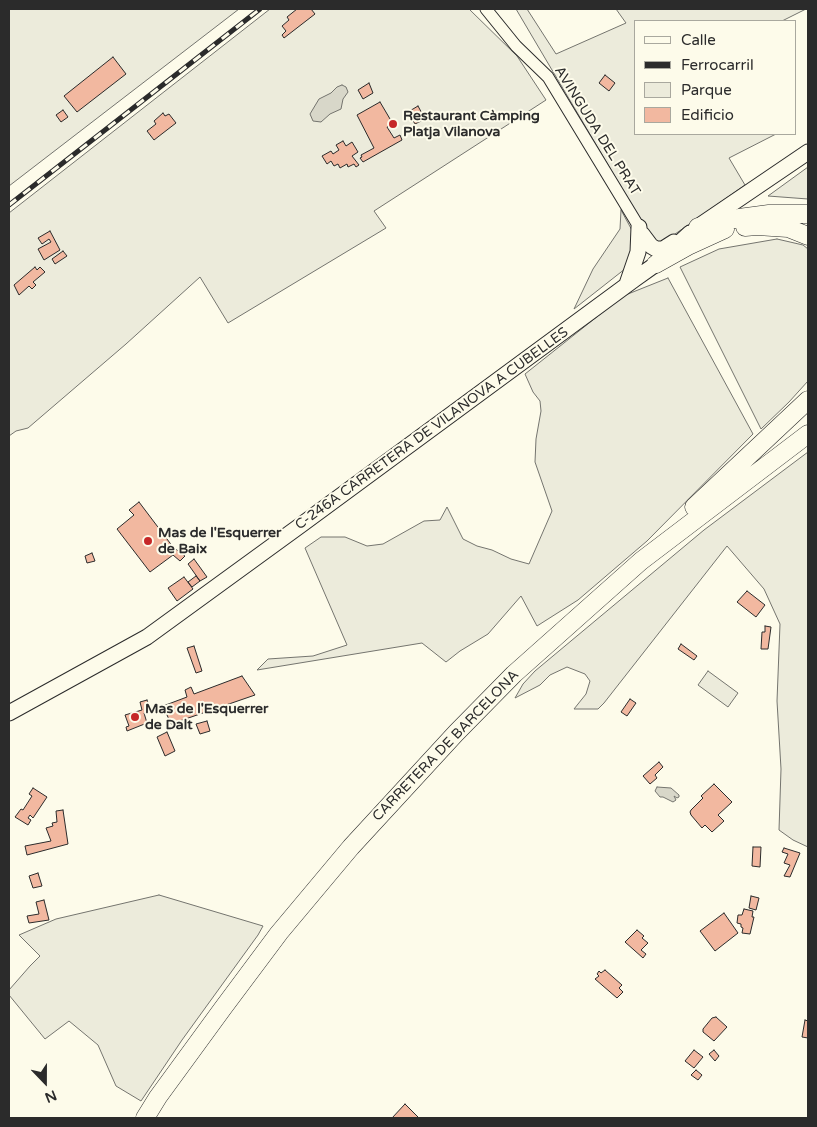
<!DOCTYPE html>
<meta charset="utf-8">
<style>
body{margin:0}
#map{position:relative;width:817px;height:1127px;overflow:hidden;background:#fdfbea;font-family:"Varela Round",sans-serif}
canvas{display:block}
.frame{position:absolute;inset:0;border:10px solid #2b2b2b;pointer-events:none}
.legend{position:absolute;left:634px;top:20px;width:162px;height:115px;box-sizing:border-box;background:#fdfbea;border:1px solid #a9a89e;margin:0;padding:6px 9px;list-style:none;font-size:15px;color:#2b2b2b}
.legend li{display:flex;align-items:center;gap:10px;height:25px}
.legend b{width:25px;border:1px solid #a9a89e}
.north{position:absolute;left:20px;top:1057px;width:50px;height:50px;-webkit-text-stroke:4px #fdfbea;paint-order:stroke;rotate:158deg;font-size:14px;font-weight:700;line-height:20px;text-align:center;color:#2b2b2b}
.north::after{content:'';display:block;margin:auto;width:18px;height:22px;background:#2b2b2b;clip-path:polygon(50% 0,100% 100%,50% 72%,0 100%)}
</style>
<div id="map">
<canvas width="817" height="1127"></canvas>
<div class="frame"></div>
<ul class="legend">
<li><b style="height:6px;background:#fdfbea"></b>Calle</li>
<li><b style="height:6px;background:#2b2b2b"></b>Ferrocarril</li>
<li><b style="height:14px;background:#ecebdb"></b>Parque</li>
<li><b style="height:14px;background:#f2b8a0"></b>Edificio</li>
</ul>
<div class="north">N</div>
</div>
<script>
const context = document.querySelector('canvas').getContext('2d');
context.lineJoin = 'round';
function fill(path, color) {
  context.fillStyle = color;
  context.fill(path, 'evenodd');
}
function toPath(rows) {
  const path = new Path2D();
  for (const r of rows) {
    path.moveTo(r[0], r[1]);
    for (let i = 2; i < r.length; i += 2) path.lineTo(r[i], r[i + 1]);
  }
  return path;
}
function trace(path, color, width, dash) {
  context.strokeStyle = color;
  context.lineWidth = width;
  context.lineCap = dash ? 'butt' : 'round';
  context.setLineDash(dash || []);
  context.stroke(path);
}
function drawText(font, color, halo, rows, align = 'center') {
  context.font = font + ' "Varela Round",sans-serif';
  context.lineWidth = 4;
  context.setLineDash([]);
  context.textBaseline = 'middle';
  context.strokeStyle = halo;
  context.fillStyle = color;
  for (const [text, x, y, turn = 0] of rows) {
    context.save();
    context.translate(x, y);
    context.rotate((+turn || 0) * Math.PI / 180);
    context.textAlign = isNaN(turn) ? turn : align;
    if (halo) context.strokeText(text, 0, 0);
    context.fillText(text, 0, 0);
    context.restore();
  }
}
const green = toPath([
 [9,9,239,9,9,186,9,9],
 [270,9,469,9,517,56,546,100,374,211,386,228,228,323,200,277,126,344,28,428,16,431,9,436,9,213,270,9],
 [516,9,527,9,556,54,626,23,616,9,806,9,782,21,636,21,636,134,776,134,729,158,745,185,658,246,650,236,516,9],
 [808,167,808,199,768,196,808,167],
 [621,210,634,234,630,265,574,309,593,269,620,229,621,210],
 [777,239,803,245,808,249,808,381,789,402,761,429,680,267,719,249,777,239],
 [668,278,753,434,647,541,578,600,537,626,521,596,488,634,460,651,446,662,422,643,257,670,268,659,313,656,347,645,305,548,321,537,345,537,367,546,383,544,424,521,440,520,447,507,463,539,477,546,492,550,511,559,529,564,552,511,535,462,536,439,541,411,540,401,533,392,525,374,623,296,668,278],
 [808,452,808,847,793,840,779,830,781,769,777,701,780,624,764,589,727,546,604,703,598,709,574,709,586,694,590,681,585,674,567,667,550,675,540,685,515,698,523,684,535,671,704,530,808,452],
 [708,671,738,693,728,707,698,685,708,671],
 [159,895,263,926,258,935,182,1040,141,1101,116,1086,98,1045,69,1021,45,1039,9,995,9,990,30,966,40,956,19,935,56,919,159,895]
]);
const water = toPath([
 [342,85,346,87,348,92,343,99,341,109,330,114,321,122,313,121,310,114,319,99,331,93,337,87,342,85],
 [657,787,671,788,679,795,679,797,677,798,674,796,676,800,673,802,663,797,660,797,655,791,657,787]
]);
const building = toPath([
 [297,9,311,9,315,14,284,38,282,35,286,31,282,26,289,20,287,17,297,9],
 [113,57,126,74,77,112,64,96,113,57],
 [605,75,615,83,609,91,599,83,605,75],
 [369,83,373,93,363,99,358,90,369,83],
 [380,102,393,124,387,127,394,138,400,135,402,140,363,162,360,158,362,157,361,155,374,148,357,115,380,102],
 [418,106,425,119,415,124,408,112,418,106],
 [63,110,68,117,61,122,56,115,63,110],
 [163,113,165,116,169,114,176,123,154,140,147,131,156,124,154,121,163,113],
 [343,141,346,146,352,142,358,152,352,156,359,165,356,167,354,164,348,167,347,164,340,168,338,164,334,166,331,161,327,164,322,156,331,151,333,154,339,150,336,145,343,141],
 [50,231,60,250,44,260,38,249,51,242,49,239,42,244,38,238,50,231],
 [63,251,67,256,55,264,52,259,63,251],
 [35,267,37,270,40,267,45,272,33,282,36,285,32,289,29,286,19,295,14,285,35,267],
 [139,502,173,547,185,556,180,561,173,555,150,572,117,529,134,515,129,510,139,502],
 [92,553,95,561,87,563,85,556,92,553],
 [194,559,207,577,200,581,188,564,194,559],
 [196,576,200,581,192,587,188,582,196,576],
 [184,577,193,589,177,601,168,588,184,577],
 [747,591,765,605,756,617,737,602,747,591],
 [765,626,771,627,768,649,761,649,762,632,765,632,765,626],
 [681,644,697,656,694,660,678,649,681,644],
 [194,646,202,671,196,673,187,648,194,646],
 [242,676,255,695,171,724,163,706,187,697,185,690,191,687,194,694,242,676],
 [630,699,636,703,627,716,621,712,630,699],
 [147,700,151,711,144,713,147,723,127,731,126,727,129,726,125,715,142,710,140,702,147,700],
 [207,721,210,731,200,734,196,724,207,721],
 [167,732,175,751,165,756,157,737,167,732],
 [659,762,663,767,655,775,657,778,650,784,643,776,659,762],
 [714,784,732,802,718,815,724,821,712,832,705,825,702,828,691,815,690,812,691,810,703,798,701,796,714,784],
 [33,788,47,797,33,818,30,815,28,818,31,820,28,825,15,817,21,809,23,810,32,796,29,794,33,788],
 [63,810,68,844,27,855,25,846,51,841,46,828,53,826,52,823,57,822,56,811,63,810],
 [753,847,761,847,760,867,752,866,753,847],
 [784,848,800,853,790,877,784,876,790,865,784,863,788,854,782,852,784,848],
 [38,873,42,886,33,888,29,876,38,873],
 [751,896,759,898,756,910,749,908,751,896],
 [44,900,49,920,29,923,27,916,39,914,36,902,44,900],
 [744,909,753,911,752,917,754,917,750,934,742,933,743,928,741,927,741,924,737,923,738,915,742,915,744,909],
 [724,913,738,933,715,951,700,931,724,913],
 [637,930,644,936,642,938,648,943,641,950,646,954,643,958,625,942,637,930],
 [605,970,622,985,619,988,623,992,617,998,595,979,599,976,597,974,599,971,601,973,605,970],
 [716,1017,727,1027,714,1041,703,1032,703,1029,712,1018,716,1017],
 [805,1020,808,1021,808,1038,802,1037,805,1020],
 [694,1050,703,1057,694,1068,685,1061,694,1050],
 [714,1050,719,1056,715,1061,709,1054,714,1050],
 [696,1070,702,1075,698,1080,691,1075,696,1070],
 [405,1104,419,1118,392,1118,405,1104]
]);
const minor = toPath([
 [486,9,516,46,548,77,639,227]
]);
const major = toPath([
 [702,224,808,152],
 [642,234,651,246,656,249,663,249,674,242],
 [627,284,638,252,639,227],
 [9,713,147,637,301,525,635,279,656,264,690,233]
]);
const highway = toPath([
 [698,227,739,218,769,214,808,214],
 [745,227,757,226,788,228,808,236],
 [656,264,690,245,725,229],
 [694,507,808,400],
 [145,1118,158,1097,223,1008,279,933,351,847,456,733,514,674,641,561,808,434]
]);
const rail = toPath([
 [9,205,260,9]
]);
const markers = [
 [393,124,5,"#c62828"],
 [148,541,5,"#c62828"],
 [135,717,5,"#c62828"]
];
const poiNames = [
 ["Restaurant Càmping",403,116],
 ["Platja Vilanova",403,132],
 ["Mas de l'Esquerrer",158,533],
 ["de Baix",158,549],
 ["Mas de l'Esquerrer",145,709],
 ["de Dalt",145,725]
];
const streetNames = [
 ["AVINGUDA DEL PRAT",597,131,58],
 ["C-246A CARRETERA DE VILANOVA A CUBELLES",432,429,-36],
 ["CARRETERA DE BARCELONA",446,746,-46]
];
fill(green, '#ecebdb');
trace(green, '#74746e', 1);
fill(water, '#d8d7c9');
trace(water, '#74746e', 1);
fill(building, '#f2b8a0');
trace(building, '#2b2b2b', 1);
trace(minor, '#2b2b2b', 13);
trace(major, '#2b2b2b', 17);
trace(highway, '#2b2b2b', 19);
trace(minor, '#fdfbea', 11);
trace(major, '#fdfbea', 15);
trace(highway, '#fdfbea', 18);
trace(rail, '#2b2b2b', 5);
trace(rail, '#fdfbea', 3, [9]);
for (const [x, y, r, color] of markers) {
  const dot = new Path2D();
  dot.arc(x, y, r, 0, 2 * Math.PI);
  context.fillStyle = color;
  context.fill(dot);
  trace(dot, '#fdfbea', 2);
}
drawText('bold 14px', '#2b2b2b', '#fdfbea', poiNames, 'left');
drawText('14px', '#2b2b2b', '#fdfbea', streetNames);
</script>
